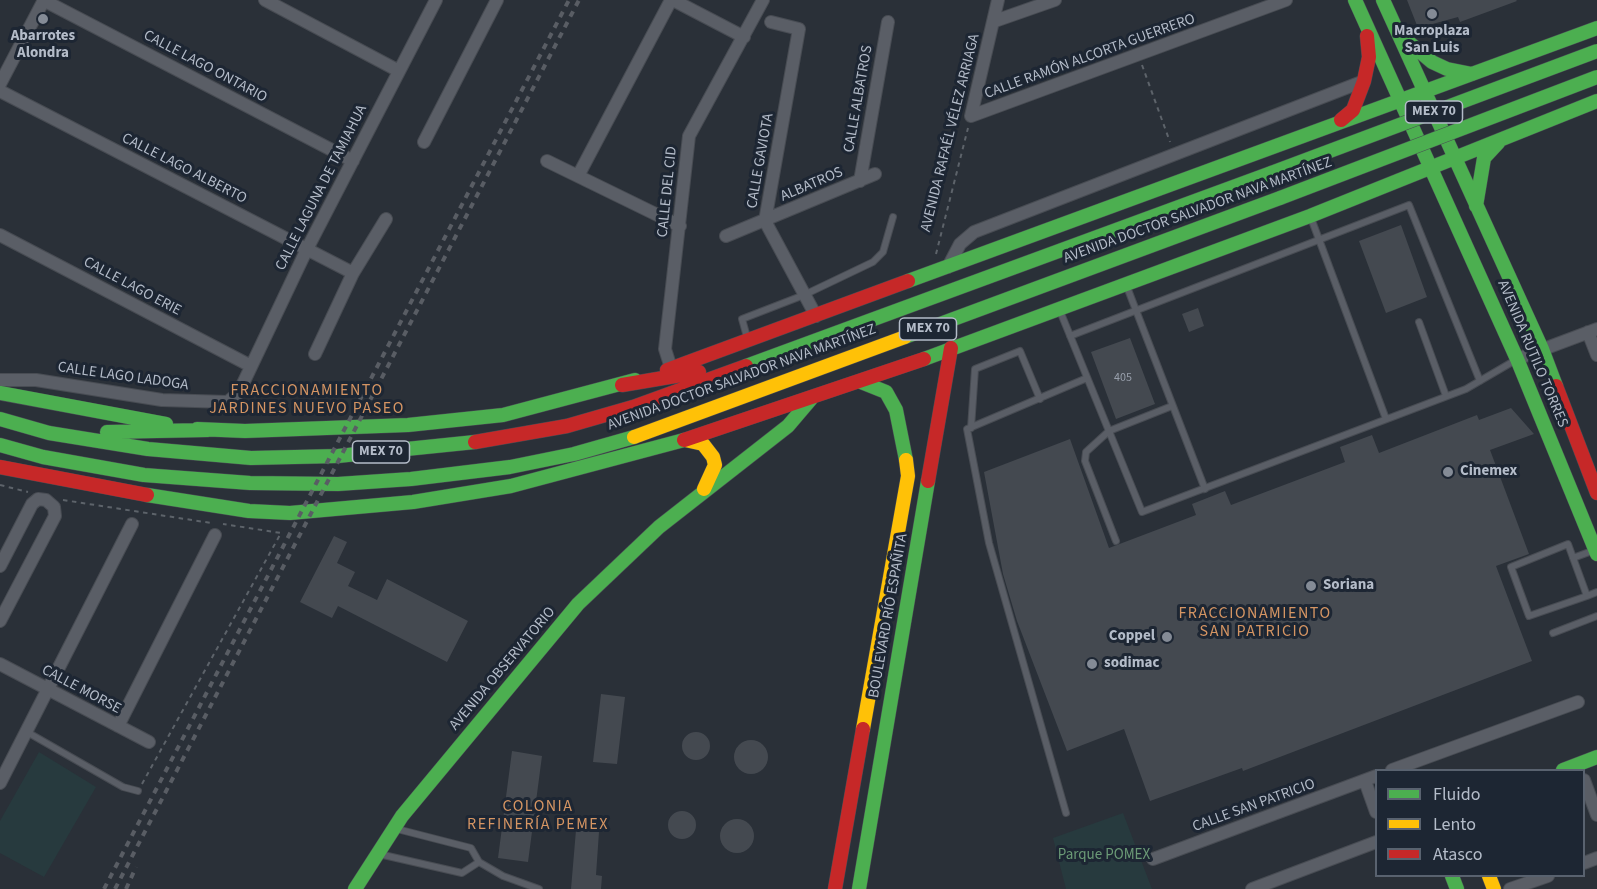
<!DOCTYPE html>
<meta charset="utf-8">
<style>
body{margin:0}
#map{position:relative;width:1597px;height:889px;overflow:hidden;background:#2a3038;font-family:"Source Sans 3",sans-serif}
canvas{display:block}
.legend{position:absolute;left:1375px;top:769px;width:210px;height:108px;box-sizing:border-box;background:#1d2633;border:2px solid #59626f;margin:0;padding:8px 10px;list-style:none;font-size:18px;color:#b4bcc9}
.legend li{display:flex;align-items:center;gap:12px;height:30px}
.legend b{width:30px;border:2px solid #59626f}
</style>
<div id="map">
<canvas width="1597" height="889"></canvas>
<ul class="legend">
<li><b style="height:8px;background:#4caf50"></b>Fluido</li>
<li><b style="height:8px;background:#ffc107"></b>Lento</li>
<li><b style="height:8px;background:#c62828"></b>Atasco</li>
</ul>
</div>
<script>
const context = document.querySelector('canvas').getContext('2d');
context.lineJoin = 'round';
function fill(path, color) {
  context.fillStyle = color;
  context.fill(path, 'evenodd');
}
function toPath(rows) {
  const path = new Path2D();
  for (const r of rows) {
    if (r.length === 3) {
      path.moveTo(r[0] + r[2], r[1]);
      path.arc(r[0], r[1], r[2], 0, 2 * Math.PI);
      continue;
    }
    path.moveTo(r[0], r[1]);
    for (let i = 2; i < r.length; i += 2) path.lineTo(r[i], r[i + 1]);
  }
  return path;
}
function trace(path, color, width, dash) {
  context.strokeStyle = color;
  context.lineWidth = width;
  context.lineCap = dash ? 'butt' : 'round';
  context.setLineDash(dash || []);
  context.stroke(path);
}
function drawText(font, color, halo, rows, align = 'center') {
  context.font = font + ' "Source Sans 3",sans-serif';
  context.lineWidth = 6;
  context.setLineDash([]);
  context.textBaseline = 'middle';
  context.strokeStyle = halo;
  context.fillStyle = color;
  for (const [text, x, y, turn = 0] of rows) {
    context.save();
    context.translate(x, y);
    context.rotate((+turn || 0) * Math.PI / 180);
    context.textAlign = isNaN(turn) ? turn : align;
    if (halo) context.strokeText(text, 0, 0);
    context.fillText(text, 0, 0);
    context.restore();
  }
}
const green = toPath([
 [39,752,96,787,44,877,0,853,0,821],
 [1123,813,1152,889,1066,889,1053,838]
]);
const building = toPath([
 [1407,0,1516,0,1517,1,1460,22,1458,17,1418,28],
 [1401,225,1427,297,1386,313,1359,241],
 [1198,308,1204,326,1189,332,1182,314],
 [1130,338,1155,404,1116,419,1091,352],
 [1511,408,1534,434,1490,450,1529,554,1496,566,1532,661,1243,771,1242,768,1150,801,1124,729,1067,751,1017,621,1003,574,984,472,1070,439,1109,548,1196,515,1192,504,1225,491,1231,505,1345,462,1340,447,1372,435,1379,453,1477,415,1479,420],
 [334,536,347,542,337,563,355,572,348,586,377,600,387,579,468,621,447,662,338,606,332,618,300,602],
 [601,694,625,697,617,764,593,762],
 [696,746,14],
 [751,757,17],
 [512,751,542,756,528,862,498,858],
 [682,825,14],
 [737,836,17],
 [576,830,599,832,596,875,602,876,601,889,571,889]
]);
const path = toPath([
 [1142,65,1170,142],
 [936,254,968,128],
 [0,485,28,492],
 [63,500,211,523],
 [142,784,281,533,223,524]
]);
const lane = toPath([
 [1311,218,1386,419],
 [1127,287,1205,489],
 [1060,311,1142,512,1466,389,1514,361],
 [1419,322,1446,396],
 [1070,336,1409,205,1480,381],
 [747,337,742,319,804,295,873,262,883,252,893,217],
 [971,428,975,369,1020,351,1040,399],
 [1116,541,1085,461,1086,452,1109,431,1172,406],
 [1573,558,1592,551],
 [1587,596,1568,544,1511,567,1529,616,1587,596,1597,592],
 [1553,633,1597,616],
 [27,732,123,787,138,791],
 [1066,813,989,543,967,429,1087,378],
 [397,829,471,848,479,862,503,876,539,889],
 [379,854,462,873,479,862]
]);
const street = toPath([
 [43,0,353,161],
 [265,0,399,71],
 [673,0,744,37],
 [995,21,1055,0],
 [771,22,799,29,765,221,816,316],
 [0,84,44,0],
 [0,91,353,273],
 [971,116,1286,0],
 [971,116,998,0],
 [424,142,497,0],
 [547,161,680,226],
 [578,176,671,0],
 [860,181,888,22],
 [0,235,251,366],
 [726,236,875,174],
 [948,267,960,244,974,232,1364,81],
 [1588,332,1597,355],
 [315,354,353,273,386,219],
 [1517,359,1597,329],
 [671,368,665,349,689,136,763,0],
 [0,380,36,380,162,400,228,402,239,392,307,249,436,0],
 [0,566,32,504,38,499,46,500,54,507,55,516,0,621],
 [0,664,149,742],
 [118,726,215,535],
 [1392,770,1578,702],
 [1584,780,1597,815],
 [1365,781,1376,812],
 [0,783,132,524],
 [1153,859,1376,776],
 [1584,863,1597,858],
 [1252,889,1376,842],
 [1510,889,1548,876]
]);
const fast = toPath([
 [1355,0,1517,359,1597,554],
 [1383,0,1542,349,1556,386],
 [1405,39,1432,62,1447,69,1472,74],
 [1476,206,1484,158,1498,143],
 [908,281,1597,28],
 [905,337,1280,198],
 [924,359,1310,216,1597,101],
 [746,366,1271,173],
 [861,382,886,392,896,410,906,460],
 [0,393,166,424],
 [0,419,49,433,148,449,251,458,338,456,475,442],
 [197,429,245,431,408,425,503,415,635,380],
 [107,432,208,430],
 [0,445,43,457,144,475,250,483,338,484,411,479,510,467,574,454,634,437],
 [147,495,249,511,290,513,413,502,511,486,684,440],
 [1563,770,1597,757],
 [1452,876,1457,889],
 [355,889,402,816,578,604,659,527,788,426,811,399],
 [859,889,928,481]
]);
const slow = toPath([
 [634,437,905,337],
 [685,440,703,444,713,457,715,465,704,489],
 [863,729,908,476,906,460],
 [1489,876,1494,889]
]);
const jam = toPath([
 [1341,120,1353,110,1364,81,1369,57,1367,36],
 [667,370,908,281],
 [622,385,699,372],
 [1556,386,1597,493],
 [684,440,924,359],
 [475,442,567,426,633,407,746,366],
 [0,467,147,495],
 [928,481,951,348],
 [835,889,863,729]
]);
const rail = toPath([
 [104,889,569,0],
 [115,889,579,0],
 [126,889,136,867]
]);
const fastBridge = toPath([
 [1271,173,1597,51],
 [1280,198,1597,77]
]);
const markers = [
 [1432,14,6,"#848b96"],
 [43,19,6,"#848b96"],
 [1448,472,6,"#848b96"],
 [1311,586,6,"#848b96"],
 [1167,637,6,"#848b96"],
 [1092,664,6,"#848b96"]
];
const numberNames = [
 ["405",1123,378]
];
const shields = [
 [1434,112,57],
 [928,329,57],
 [381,452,57]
];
const shieldNames = [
 ["MEX 70",1434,112],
 ["MEX 70",928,329],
 ["MEX 70",381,452]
];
const poiNames = [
 ["Macroplaza",1432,32,"center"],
 ["San Luis",1432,49,"center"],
 ["Abarrotes",43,37,"center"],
 ["Alondra",43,54,"center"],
 ["Cinemex",1460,472],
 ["Soriana",1323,586],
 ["Coppel",1155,637,"right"],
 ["sodimac",1104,664]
];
const streetNames = [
 ["CALLE RAMÓN ALCORTA GUERRERO",1090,57,-20],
 ["CALLE LAGO ONTARIO",205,67,28],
 ["CALLE ALBATROS",859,99,-80],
 ["AVENIDA RAFAÉL VÉLEZ ARRIAGA",951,133,-76],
 ["CALLE GAVIOTA",761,161,-80],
 ["CALLE LAGO ALBERTO",184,169,27],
 ["ALBATROS",812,185,-23],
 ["CALLE LAGUNA DE TAMIAHUA",322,188,-63],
 ["CALLE DEL CID",668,192,-84],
 ["AVENIDA DOCTOR SALVADOR NAVA MARTÍNEZ",1198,211,-20],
 ["CALLE LAGO ERIE",132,287,28],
 ["AVENIDA RUTILO TORRES",1532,354,67],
 ["CALLE LAGO LADOGA",123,377,8],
 ["AVENIDA DOCTOR SALVADOR NAVA MARTÍNEZ",742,378,-20],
 ["BOULEVARD RÍO ESPAÑITA",889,616,-80],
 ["AVENIDA OBSERVATORIO",503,669,-50],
 ["CALLE MORSE",81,690,28],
 ["CALLE SAN PATRICIO",1254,806,-20]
];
const parkNames = [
 ["Parque POMEX",1104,856]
];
const neighbourhoodNames = [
 ["FRACCIONAMIENTO",307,391],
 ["JARDINES NUEVO PASEO",307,409],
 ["FRACCIONAMIENTO",1255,614],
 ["SAN PATRICIO",1255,632],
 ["COLONIA",538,807],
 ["REFINERÍA PEMEX",538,825]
];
fill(green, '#273a3e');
fill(building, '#444950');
trace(lane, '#484c53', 8);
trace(street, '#484c53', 14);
trace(fast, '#484c53', 15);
trace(slow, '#484c53', 15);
trace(jam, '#484c53', 15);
trace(path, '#5d636a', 2, [4.5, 4.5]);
trace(lane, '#5a5e66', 6);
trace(street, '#5a5e66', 12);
trace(fast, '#4caf50', 14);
trace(slow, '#ffc107', 14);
trace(jam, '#c62828', 14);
trace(rail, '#595d64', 4, [6, 6]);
trace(fastBridge, '#474c53', 15, []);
trace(fastBridge, '#4caf50', 14);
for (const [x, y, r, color] of markers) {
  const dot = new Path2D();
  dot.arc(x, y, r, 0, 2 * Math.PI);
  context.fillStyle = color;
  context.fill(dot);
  trace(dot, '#1d2633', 2);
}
drawText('12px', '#989fab', null, numberNames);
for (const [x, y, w] of shields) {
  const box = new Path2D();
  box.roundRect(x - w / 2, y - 11, w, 22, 4.5);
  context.fillStyle = '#1d2633';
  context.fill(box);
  trace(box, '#b4bcc9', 1.5);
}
drawText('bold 14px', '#b4bcc9', null, shieldNames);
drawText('bold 15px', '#b4bcc9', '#1d2633', poiNames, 'left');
drawText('15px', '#b4bcc9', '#1d2633', streetNames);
drawText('15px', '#6b9a76', '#1d2633', parkNames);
context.letterSpacing = '1.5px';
drawText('16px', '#d59563', '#1d2633', neighbourhoodNames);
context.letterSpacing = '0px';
</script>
